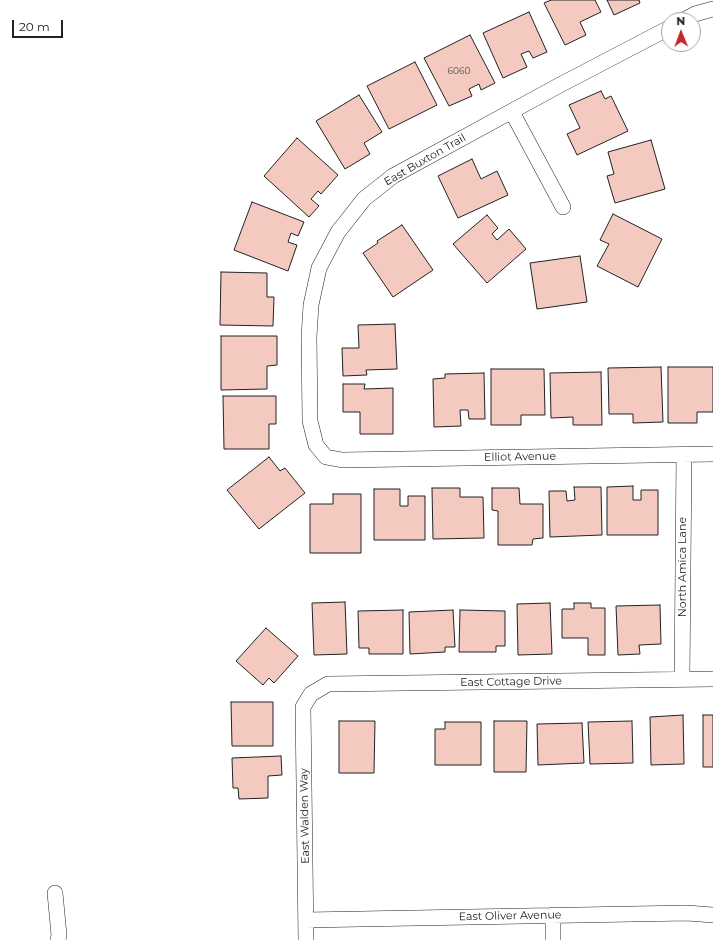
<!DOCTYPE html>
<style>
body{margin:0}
#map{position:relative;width:713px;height:940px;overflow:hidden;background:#fff;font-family:Montserrat,sans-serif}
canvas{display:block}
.north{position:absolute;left:661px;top:12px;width:40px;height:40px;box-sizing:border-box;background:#fff;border:1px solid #a7a7a7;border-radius:50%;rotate:359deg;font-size:11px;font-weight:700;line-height:16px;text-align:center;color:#222}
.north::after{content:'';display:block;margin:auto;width:14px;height:18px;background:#c62828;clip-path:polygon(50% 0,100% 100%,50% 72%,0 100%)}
.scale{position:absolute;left:12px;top:20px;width:51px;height:18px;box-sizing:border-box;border:2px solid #222;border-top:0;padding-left:5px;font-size:12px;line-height:14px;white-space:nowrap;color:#222;-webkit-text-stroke:3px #fff;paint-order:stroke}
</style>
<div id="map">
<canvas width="713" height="940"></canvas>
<div class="north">N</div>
<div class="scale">20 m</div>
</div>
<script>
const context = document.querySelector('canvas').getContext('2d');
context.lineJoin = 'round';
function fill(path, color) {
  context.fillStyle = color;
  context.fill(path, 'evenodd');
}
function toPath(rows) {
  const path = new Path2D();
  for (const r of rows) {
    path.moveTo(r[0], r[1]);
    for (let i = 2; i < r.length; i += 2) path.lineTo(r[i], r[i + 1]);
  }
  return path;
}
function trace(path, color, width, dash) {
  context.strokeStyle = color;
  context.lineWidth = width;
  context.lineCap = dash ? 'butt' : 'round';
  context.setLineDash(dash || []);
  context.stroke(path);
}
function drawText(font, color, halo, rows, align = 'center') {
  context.font = font + ' Montserrat,sans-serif';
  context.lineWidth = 3;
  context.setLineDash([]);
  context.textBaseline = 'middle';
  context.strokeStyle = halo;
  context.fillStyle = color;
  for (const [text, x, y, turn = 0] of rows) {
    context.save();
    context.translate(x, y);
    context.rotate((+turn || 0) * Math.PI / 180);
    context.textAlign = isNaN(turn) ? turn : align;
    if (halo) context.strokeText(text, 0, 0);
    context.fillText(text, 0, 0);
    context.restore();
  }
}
const building = toPath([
 [551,0,595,0,601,12,580,22,586,35,565,45,544,3,551,0],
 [607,0,639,0,640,3,614,15,607,0],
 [529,12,547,52,533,58,529,51,521,54,527,67,503,78,483,33,529,12],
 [470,35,495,83,481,90,479,84,469,89,472,96,449,106,424,58,470,35],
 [415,62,437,105,389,129,367,86,415,62],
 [601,91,605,99,611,96,628,131,577,155,567,134,580,128,569,105,601,91],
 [359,95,382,132,364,143,370,154,345,169,316,121,359,95],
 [297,138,338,175,321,194,318,191,311,199,319,206,309,217,264,176,297,138],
 [651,140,665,189,615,203,607,176,614,174,608,152,651,140],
 [472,159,481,179,497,171,508,195,458,218,438,176,472,159],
 [252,202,304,222,298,236,291,233,288,242,297,245,288,271,234,250,252,202],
 [613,214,662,239,638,287,597,266,609,244,600,240,613,214],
 [487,215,498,228,492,234,497,240,509,229,526,249,487,283,453,244,487,215],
 [402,225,433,270,393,297,363,253,378,243,377,241,402,225],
 [580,256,587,302,537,309,530,263,580,256],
 [221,272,267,273,267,297,274,297,273,326,220,325,221,272],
 [395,324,397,369,366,370,367,375,343,376,342,348,359,348,358,325,395,324],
 [221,336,277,336,277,365,267,366,267,389,221,390,221,336],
 [661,367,663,422,633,423,633,414,609,414,608,368,661,367],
 [668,367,713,367,713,412,697,412,697,423,668,423,668,367],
 [491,369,544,369,545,415,521,415,521,425,491,425,491,369],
 [601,372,602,425,573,425,573,417,551,418,550,373,601,372],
 [484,373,485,419,469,419,468,410,460,410,461,426,434,427,433,379,445,378,445,374,484,373],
 [343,384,365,384,364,389,393,388,393,434,360,434,360,412,343,412,343,384],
 [223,396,276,396,276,424,269,424,269,449,224,449,223,396],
 [269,457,280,471,285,468,305,493,259,529,227,490,269,457],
 [633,486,633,500,641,500,641,490,658,490,658,535,607,535,607,487,633,486],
 [574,487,601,487,602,535,550,537,549,491,566,491,567,501,575,500,574,487],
 [432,488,460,488,460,497,483,497,484,538,433,539,432,488],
 [492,488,519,488,520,504,543,504,543,538,533,539,532,545,498,545,498,511,492,510,492,488],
 [374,489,400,489,400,506,408,506,408,496,425,496,425,540,374,540,374,489],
 [333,494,361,494,361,553,310,553,310,504,333,504,333,494],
 [345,602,347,654,314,655,312,603,345,602],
 [550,603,552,654,518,655,517,604,550,603],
 [574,603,591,603,591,608,605,608,605,655,588,655,588,638,562,638,562,609,574,609,574,603],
 [660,605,661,644,639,645,640,654,618,655,616,606,660,605],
 [403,610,403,654,369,654,369,648,359,648,358,611,403,610],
 [453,610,455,647,445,647,445,652,410,654,409,612,453,610],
 [460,610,505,611,505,646,496,646,496,652,459,652,460,610],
 [266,628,298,656,274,683,269,678,263,685,236,661,266,628],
 [231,702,273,702,273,746,232,746,231,702],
 [683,715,684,764,651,765,650,717,683,715],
 [703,715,713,715,713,767,703,767,703,715],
 [339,721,375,721,374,773,339,773,339,721],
 [494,721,527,721,526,772,494,772,494,721],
 [632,721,633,763,590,764,588,722,632,721],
 [445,722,481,722,481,765,435,765,435,729,445,729,445,722],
 [582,723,584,763,538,765,537,724,582,723],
 [281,756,282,775,268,776,268,798,239,799,238,788,233,788,232,758,281,756]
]);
const minor = toPath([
 [684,20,695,14,713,9],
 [669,28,558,86,393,176,364,199,338,232,319,268,311,305,309,337,310,421,316,445,326,457,342,460,713,454],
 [512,112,563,207],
 [682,679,684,455],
 [55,893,59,935,58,940],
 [553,915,553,940],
 [306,920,687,913,713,915],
 [306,940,303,707,311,694,328,684,713,679]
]);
const numberNames = [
 ["6060",459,71]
];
const streetNames = [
 ["East Buxton Trail",425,160,-30],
 ["Elliot Avenue",520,457,-1],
 ["North Amica Lane",683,567,-90],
 ["East Cottage Drive",511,682,-1],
 ["East Walden Way",305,816,-91],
 ["East Oliver Avenue",510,916,-1]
];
fill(building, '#f3c9c0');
trace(building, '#222', 1);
trace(minor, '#222', 16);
trace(minor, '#fff', 15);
drawText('9px', '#564c4a', null, numberNames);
drawText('11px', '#222', '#fff', streetNames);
</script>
